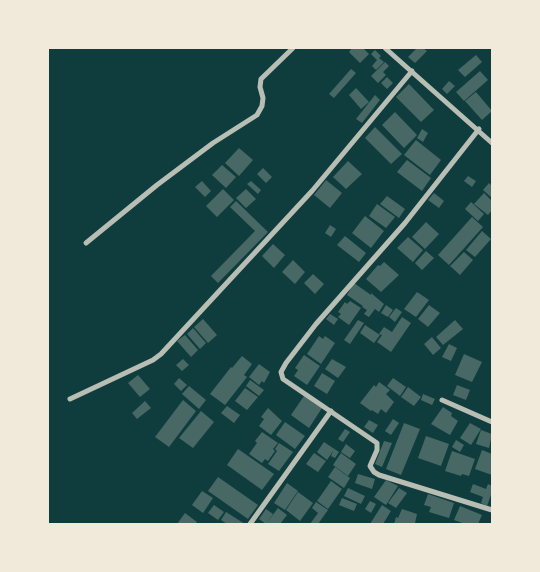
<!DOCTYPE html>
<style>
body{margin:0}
#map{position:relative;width:540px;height:572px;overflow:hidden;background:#0f3d3e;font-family:"Archivo Narrow",sans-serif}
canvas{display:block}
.frame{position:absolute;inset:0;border:49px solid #f1e9da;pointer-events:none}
</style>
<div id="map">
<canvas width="540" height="572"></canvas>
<div class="frame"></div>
</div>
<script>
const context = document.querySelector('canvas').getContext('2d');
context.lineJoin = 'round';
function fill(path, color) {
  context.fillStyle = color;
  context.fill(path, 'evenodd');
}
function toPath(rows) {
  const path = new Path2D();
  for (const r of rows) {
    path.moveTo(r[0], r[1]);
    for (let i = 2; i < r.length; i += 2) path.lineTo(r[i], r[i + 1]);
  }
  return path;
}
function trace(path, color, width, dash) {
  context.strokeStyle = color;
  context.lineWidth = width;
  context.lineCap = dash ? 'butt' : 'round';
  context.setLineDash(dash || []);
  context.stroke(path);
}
const building = toPath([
 [352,48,363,48,369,54,360,63,349,52],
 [417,48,423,48,427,51,415,63,408,57],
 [375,50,381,56,379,58,384,62,376,70,372,66,377,60,371,54],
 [476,55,482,62,465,77,458,70],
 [385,62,389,66,383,72,386,75,378,83,371,76],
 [351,69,356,73,334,98,329,94],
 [480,71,488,80,464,101,456,92],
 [387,77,393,83,387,89,381,83],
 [449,81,455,86,447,94,442,89],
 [409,84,434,110,421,122,396,97],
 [356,88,369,102,361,109,349,95],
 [476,92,492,111,482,120,465,101],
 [375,95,380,100,362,123,356,119],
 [395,112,417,135,404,148,382,125],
 [375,127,402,154,391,164,365,138],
 [422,129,428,133,423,142,417,138],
 [416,140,441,160,430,175,404,155],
 [239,148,253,160,239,176,225,163],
 [407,160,431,178,422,191,397,172],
 [348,161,362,174,346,189,333,177],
 [222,165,236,177,226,188,212,175],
 [263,168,272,177,266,183,257,174],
 [468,176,476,181,472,187,464,181],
 [326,180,342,193,330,208,314,195],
 [202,181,211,191,205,197,195,187],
 [251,181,261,190,258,194,247,184],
 [489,183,492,186,492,198,483,190],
 [223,189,234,200,217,217,206,206],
 [246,189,256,199,246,208,236,198],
 [434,193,444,201,439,208,428,200],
 [484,193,492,201,492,210,488,215,474,204],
 [387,196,405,209,399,218,380,204],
 [236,201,268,232,218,283,211,276,255,231,230,207],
 [471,202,484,214,478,221,465,209],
 [377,204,395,217,386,228,369,216],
 [365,216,384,231,371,248,352,233],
 [472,217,483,227,449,265,438,255],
 [426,222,439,234,425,249,412,237],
 [330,225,336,229,331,237,325,233],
 [482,231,491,239,475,257,466,250],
 [345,236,366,253,359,262,337,245],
 [408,237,423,250,413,262,397,248],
 [273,244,285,255,274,268,262,256],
 [426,251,434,258,422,270,415,263],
 [464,252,473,260,460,275,450,266],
 [293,260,305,272,295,284,282,272],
 [384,262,399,275,381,292,366,279,378,265,380,266],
 [313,274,324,284,315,294,304,283],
 [354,283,371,295,371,293,384,304,379,312,375,309,369,317,364,314,367,310,362,307,363,306,347,295],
 [417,292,429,300,416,317,404,309],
 [350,301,361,308,349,325,338,317,341,314,338,312,345,302,347,304],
 [386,305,393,310,388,317,381,313],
 [429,305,440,313,428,327,418,319],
 [396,308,402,312,395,322,389,317],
 [330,314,338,319,334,325,326,319],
 [402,317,411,323,391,352,377,342,382,335,379,334,384,327,392,332],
 [203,319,217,335,208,343,194,327],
 [358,320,364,323,350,344,344,340],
 [455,320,463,329,443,345,436,337],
 [365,325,380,335,374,343,360,333],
 [193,328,206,343,200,349,187,334],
 [185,335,198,350,191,357,177,341],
 [319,336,323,339,325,336,335,343,321,364,307,354],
 [432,337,441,348,433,355,424,344],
 [449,344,457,348,451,361,442,357],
 [464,354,482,362,472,382,455,375],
 [304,355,320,366,307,385,294,376,298,370,295,368],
 [242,356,252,364,244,375,247,377,225,405,210,394,231,367,232,368],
 [183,359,189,365,182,371,176,365],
 [332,359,346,367,338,378,325,369],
 [259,364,270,372,264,383,262,381,259,385,249,377],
 [322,373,335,381,327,394,314,386],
 [138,375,150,389,140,397,128,383],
 [179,378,187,385,181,391,174,384],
 [393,378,406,387,400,396,387,386],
 [250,380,264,390,259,396,246,386],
 [379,382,390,390,386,394,394,402,386,413,381,409,378,414,372,410,371,411,360,403,374,385,376,387],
 [457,385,470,390,466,400,453,395],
 [189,386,206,400,199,409,182,394],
 [408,387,421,397,414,406,401,397],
 [245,388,258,397,247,410,235,401],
 [423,394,435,399,432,405,421,400],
 [304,396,322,408,309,428,291,415],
 [183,400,196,411,169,447,155,437],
 [145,401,151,408,137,419,132,413],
 [227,406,240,415,234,423,221,413],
 [443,407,452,413,451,416,458,421,450,435,431,424],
 [268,408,282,421,271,435,259,426,264,419,261,417],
 [201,411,214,422,193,448,179,438],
 [393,419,399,423,391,435,385,431],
 [369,420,378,425,373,433,364,427],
 [285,422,305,436,295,449,276,435],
 [404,423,420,429,401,475,386,469],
 [470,423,481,429,471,445,460,438],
 [345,429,350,432,343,442,338,439],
 [481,430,492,434,489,448,476,444],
 [262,432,278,443,273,449,275,451,268,461,265,459,262,463,249,454,257,443,255,441],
 [426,436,449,444,441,466,418,458],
 [456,440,464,445,460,452,452,447],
 [384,441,392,443,382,467,375,464],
 [324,442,339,452,335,458,331,456,333,451,327,460,317,452],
 [279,443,293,452,279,471,268,464,277,451,275,449],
 [346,444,355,451,350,458,341,452],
 [238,449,274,474,262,490,227,465],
 [482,450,492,454,492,475,475,469],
 [452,451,475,459,469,476,462,474,461,476,445,471],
 [314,453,326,461,318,472,306,464],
 [341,453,356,464,348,476,333,465],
 [335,467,350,478,344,488,328,477],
 [358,474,375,479,372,489,355,483],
 [218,477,258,505,248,519,208,491],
 [386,480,398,486,386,505,374,497],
 [331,481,342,489,328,509,317,501],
 [287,483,298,491,285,510,274,503],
 [473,484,486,489,488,484,492,486,492,492,487,506,481,503,483,497,470,492],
 [348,488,365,496,361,504,344,496],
 [399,488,407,493,396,508,388,503],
 [202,491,213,498,203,513,192,505],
 [298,492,313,503,300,521,286,510],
 [428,494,454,503,449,518,429,512,431,507,424,505],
 [342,498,357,504,354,511,339,505],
 [370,501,376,504,371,513,365,509],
 [316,502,328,510,318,524,310,524,318,513,312,508],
 [214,505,224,512,218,520,208,513],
 [382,505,391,511,383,524,370,524],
 [460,506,482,515,478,524,465,524,454,520],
 [278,508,287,515,280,524,266,524],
 [266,509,273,514,266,524,259,519],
 [402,509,417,514,415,523,419,524,394,524,396,517,398,518],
 [226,512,245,524,227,524,221,520],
 [185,513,197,522,195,524,177,524]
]);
const minor = toPath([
 [385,48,492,143],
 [479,129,405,223,316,324,286,363,281,372,283,379,377,443,377,450,370,466,374,472,379,475,492,510],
 [86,243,157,185,213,143,257,115,262,106,263,98,260,87,261,79,293,48],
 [70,399,153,360,161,354,312,191,412,71],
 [442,400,492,422],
 [250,524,331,411]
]);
fill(building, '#486865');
trace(minor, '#b8beb3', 5);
</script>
